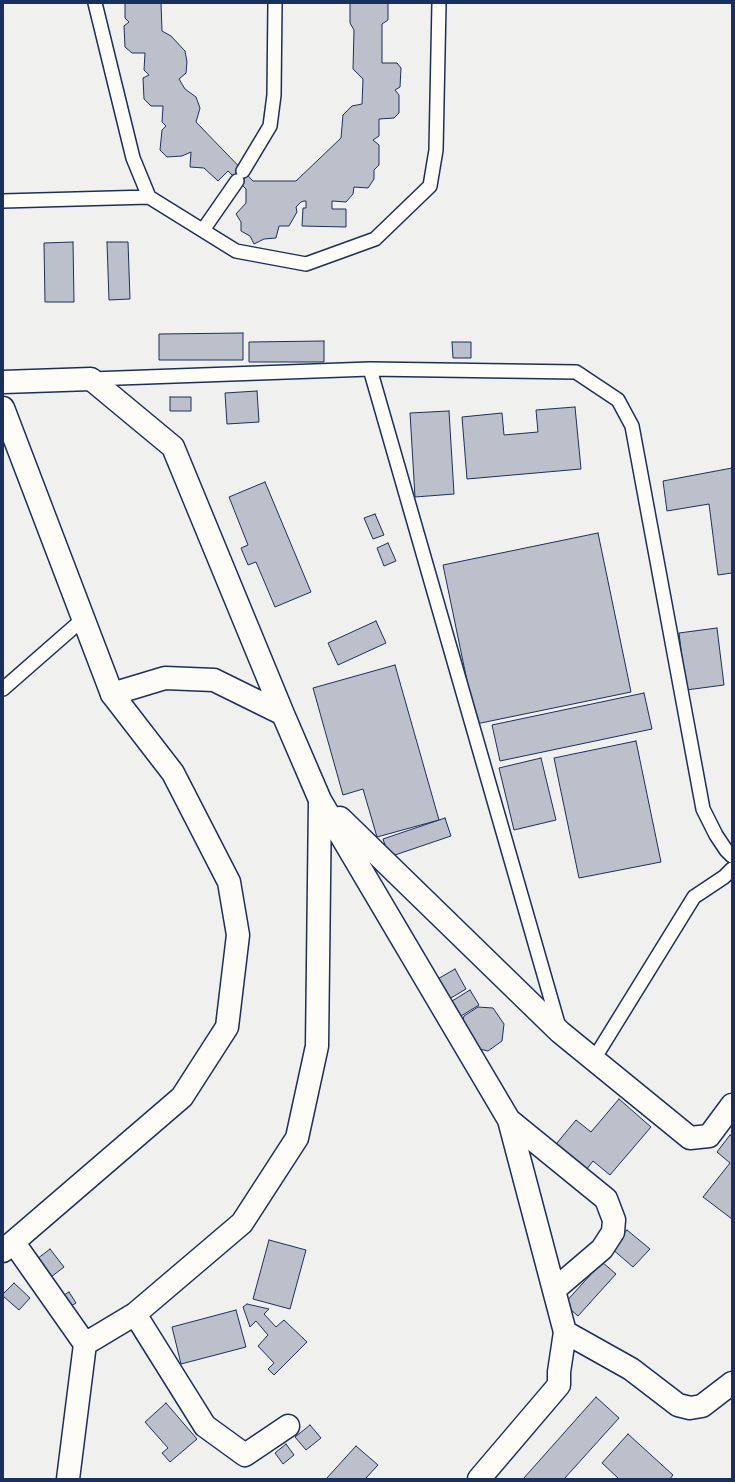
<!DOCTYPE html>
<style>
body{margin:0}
#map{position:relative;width:735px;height:1482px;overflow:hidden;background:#f0f0ee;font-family:"Patrick Hand",sans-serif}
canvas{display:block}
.frame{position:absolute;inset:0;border:4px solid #1b2f5e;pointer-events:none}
</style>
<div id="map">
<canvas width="735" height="1482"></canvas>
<div class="frame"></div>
</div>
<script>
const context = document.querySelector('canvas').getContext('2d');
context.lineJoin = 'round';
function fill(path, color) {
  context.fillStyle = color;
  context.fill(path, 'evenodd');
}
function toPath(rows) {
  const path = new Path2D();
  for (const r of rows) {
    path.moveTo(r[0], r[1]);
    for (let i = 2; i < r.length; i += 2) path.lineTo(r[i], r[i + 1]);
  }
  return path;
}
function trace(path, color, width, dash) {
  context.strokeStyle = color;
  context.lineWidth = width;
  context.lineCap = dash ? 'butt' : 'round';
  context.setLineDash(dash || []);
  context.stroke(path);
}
const building = toPath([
 [125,3,161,3,162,31,171,36,185,51,187,62,186,73,179,79,185,89,196,97,200,108,196,122,253,181,296,181,341,138,343,115,352,106,362,104,363,79,353,69,354,30,350,23,350,3,388,3,388,20,382,24,382,63,397,63,401,68,400,87,395,90,399,95,399,113,394,118,379,119,379,136,373,140,379,145,379,165,374,170,374,179,368,188,354,187,353,194,346,202,332,201,332,209,346,209,346,227,302,226,303,208,306,208,306,201,304,201,301,202,296,207,297,212,289,226,279,226,276,238,264,239,254,244,250,236,241,231,241,222,236,214,246,203,246,189,228,171,218,181,204,168,190,167,191,152,182,156,167,157,160,150,162,130,166,126,162,122,163,106,151,106,144,99,143,78,149,75,144,70,145,53,132,53,125,47,124,26,129,22,125,18,125,3],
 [73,242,74,302,45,302,44,243,73,242],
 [107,242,128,242,130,299,109,300,107,242],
 [243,333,243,360,159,360,159,334,243,333],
 [324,341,324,362,249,362,249,342,324,341],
 [452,342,471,342,471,358,453,358,452,342],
 [257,391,259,422,227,424,225,393,257,391],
 [170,397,191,397,191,411,170,411,170,397],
 [575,407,581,469,467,479,462,417,502,413,504,435,538,432,536,410,575,407],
 [449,411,454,494,415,497,410,413,449,411],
 [732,468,732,573,718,575,709,504,667,511,663,481,732,468],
 [265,482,311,592,275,607,256,562,248,565,241,548,248,545,229,497,265,482],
 [375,514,384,535,373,539,364,518,375,514],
 [598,533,631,692,476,724,443,565,598,533],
 [388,543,396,561,384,566,377,548,388,543],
 [376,621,386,643,338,665,328,643,376,621],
 [717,628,724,685,686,690,679,633,717,628],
 [395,665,439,820,377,837,363,789,343,795,313,688,395,665],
 [644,693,652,729,500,761,492,725,644,693],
 [636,741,661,862,579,878,554,758,636,741],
 [541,758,556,820,514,830,499,768,541,758],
 [445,818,451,836,389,857,383,839,445,818],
 [455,969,466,989,441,1004,429,984,455,969],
 [470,990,479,1005,461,1016,452,1001,470,990],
 [478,1007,493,1008,504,1024,502,1041,488,1051,471,1047,460,1031,464,1016,478,1007],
 [619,1099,651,1127,610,1175,593,1161,583,1174,552,1149,576,1120,591,1132,619,1099],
 [730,1135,732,1136,732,1219,703,1197,730,1163,717,1152,730,1135],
 [627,1230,650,1249,633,1267,611,1248,627,1230],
 [269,1240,306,1250,290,1309,253,1299,269,1240],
 [50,1249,64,1267,51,1277,37,1259,50,1249],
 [602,1262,616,1274,578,1316,564,1304,602,1262],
 [14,1283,30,1298,19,1310,3,1296,3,1294,14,1283],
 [69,1292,76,1303,64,1310,58,1299,69,1292],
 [247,1304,269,1309,264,1314,276,1327,284,1320,307,1342,274,1375,268,1369,274,1363,258,1346,268,1335,256,1321,250,1327,243,1307,247,1304],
 [236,1310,246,1347,181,1364,172,1327,236,1310],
 [596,1397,619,1418,564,1479,523,1479,596,1397],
 [166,1403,197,1439,170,1462,162,1453,168,1448,145,1422,166,1403],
 [310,1425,321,1438,306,1450,295,1437,310,1425],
 [628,1434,673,1475,670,1479,619,1479,602,1463,628,1434],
 [286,1444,294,1455,283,1464,275,1453,286,1444],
 [356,1446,378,1465,365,1479,326,1479,356,1446]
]);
const lane = toPath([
 [95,3,133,158,149,197,236,251,306,264,375,239,430,186,436,150,439,3],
 [243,171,270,126,274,95,275,3],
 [3,201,149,197],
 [203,230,237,181],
 [370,369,559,1027],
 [91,379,370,369,576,372,618,400,632,426,703,809,716,835,726,850,732,856],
 [3,689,83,619],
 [594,1059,694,897,724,877,732,869]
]);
const street = toPath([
 [3,382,91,379,173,447,283,714,320,800,509,1120,565,1332,559,1372,559,1385,479,1479],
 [112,694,165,678,214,680,283,714],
 [340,818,560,1032,690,1138,709,1136,732,1105],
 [509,1120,606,1199,614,1220,613,1232,602,1249,554,1290],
 [14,1243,85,1344,68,1479],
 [135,1314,205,1426,245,1455,288,1426],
 [565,1332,631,1369,678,1405,690,1408,702,1406,732,1383],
 [85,1344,135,1314,242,1223,297,1138,317,1046,320,800]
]);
const secondary = toPath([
 [3,408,112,694,173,773,229,882,238,935,227,1027,182,1097,3,1251]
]);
fill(building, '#bbc0ca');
trace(building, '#1b2f5e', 1);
trace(lane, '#1b2f5e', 16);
trace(street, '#1b2f5e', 25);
trace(secondary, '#1b2f5e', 25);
trace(lane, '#fdfcf7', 13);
trace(street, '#fdfcf7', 22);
trace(secondary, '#fdfcf7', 22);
</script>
